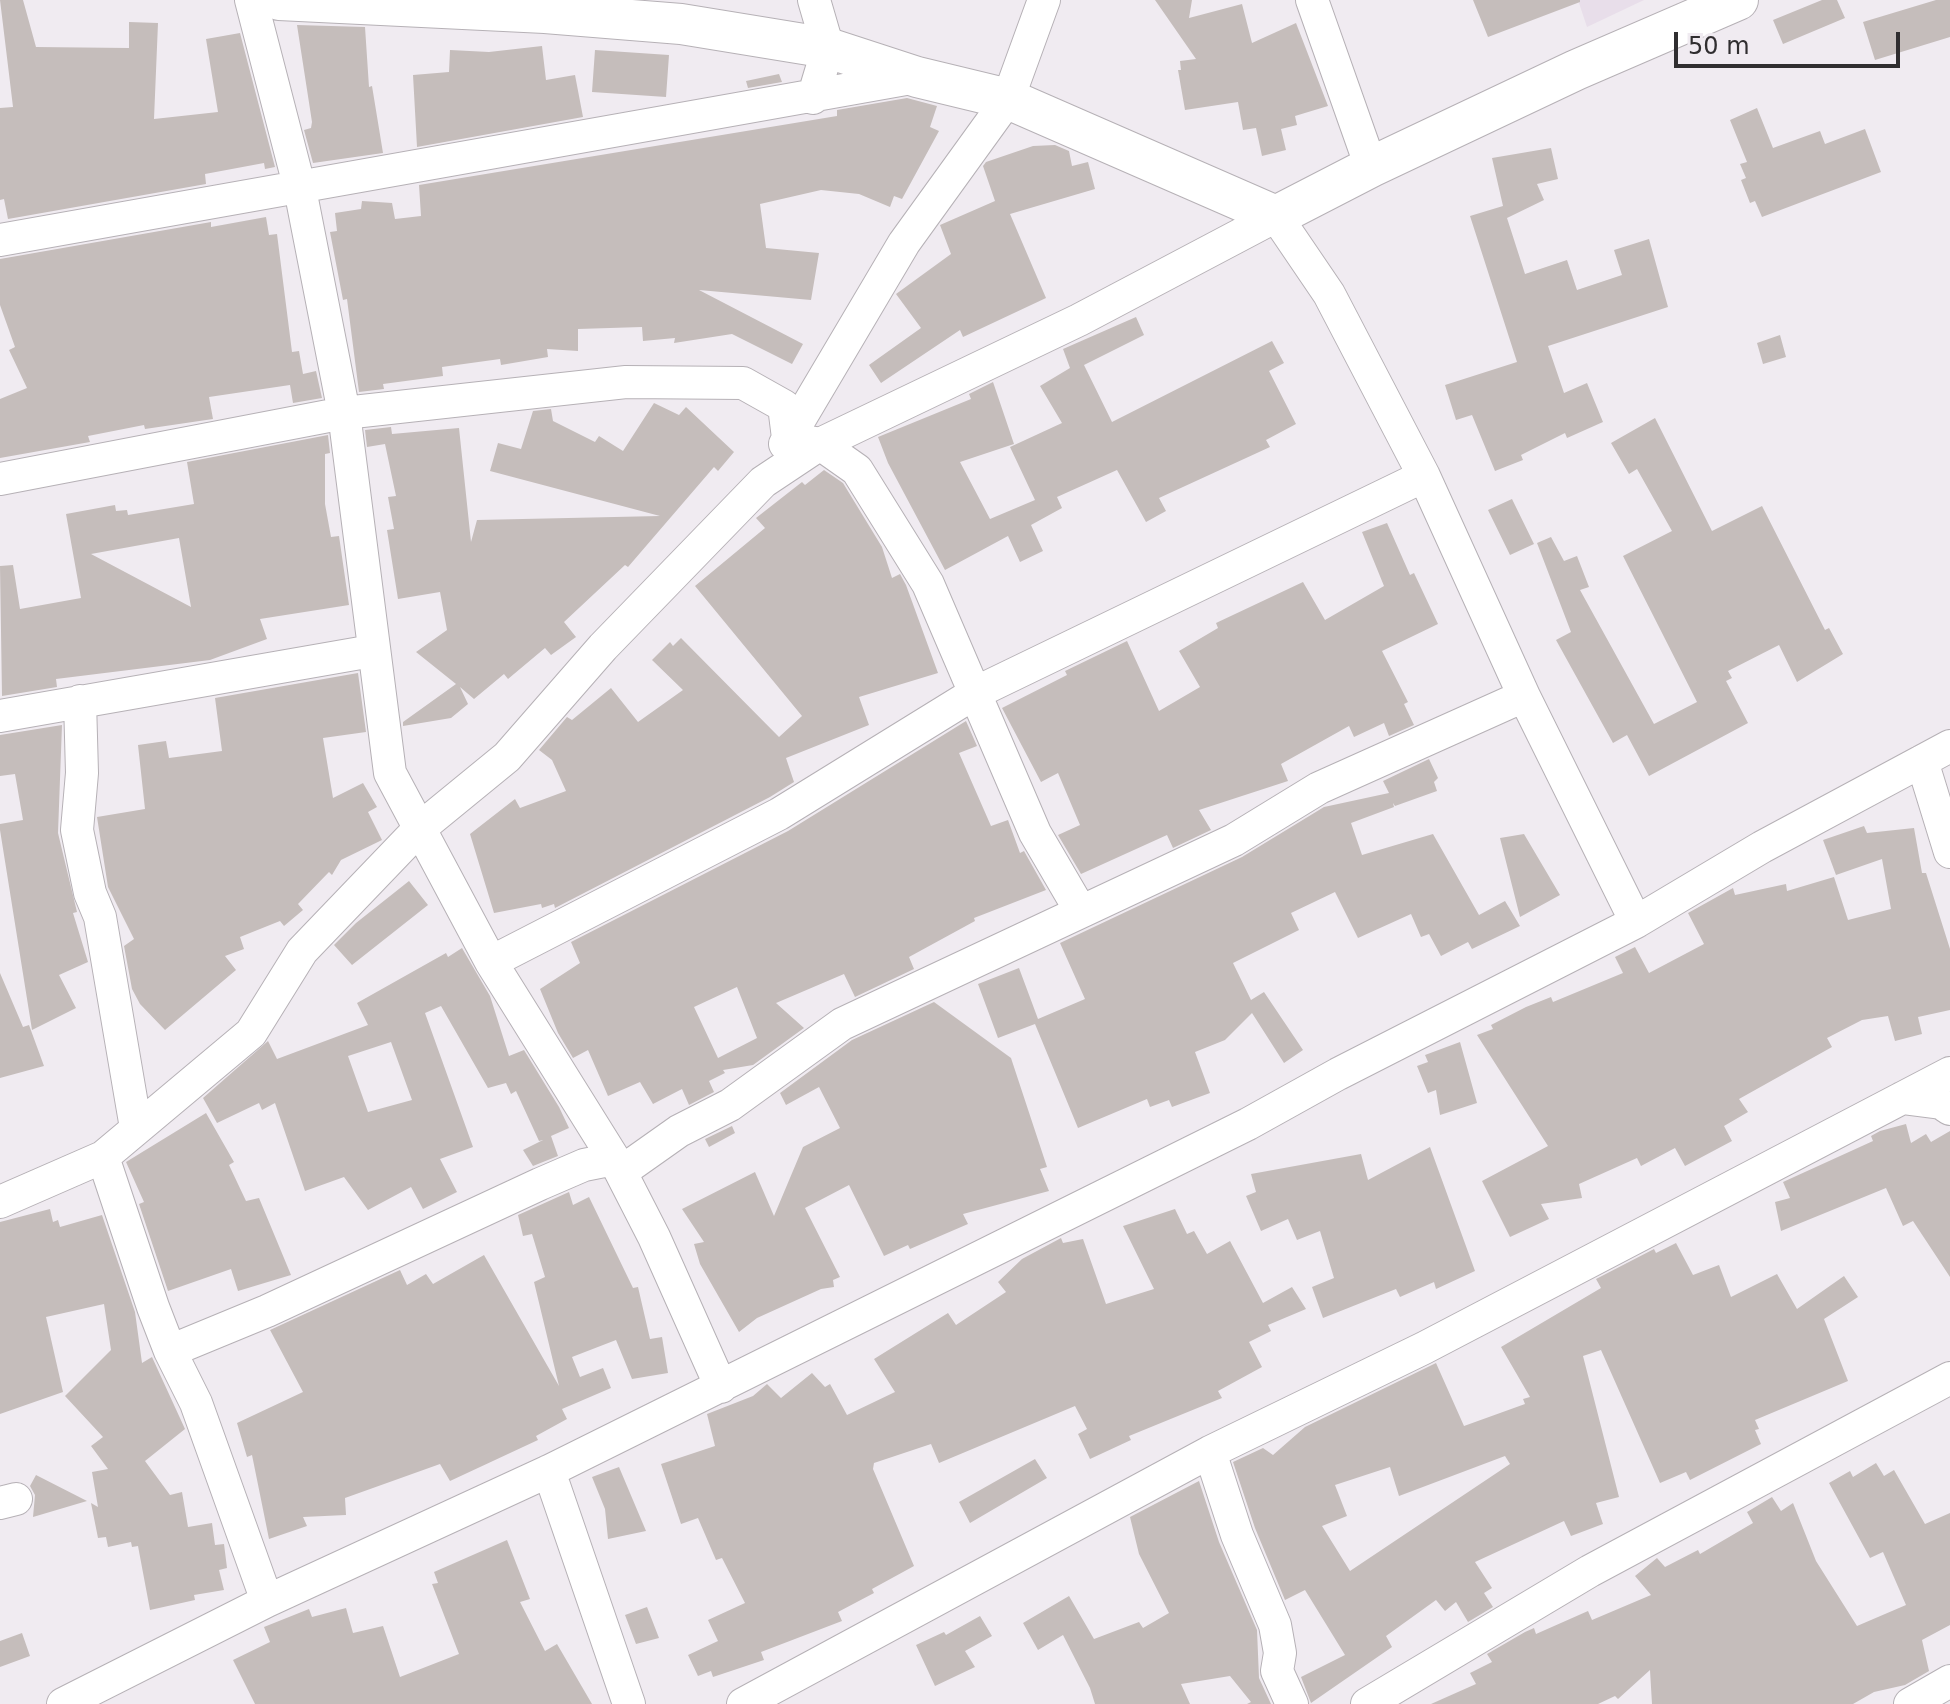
<!DOCTYPE html>
<style>
body{margin:0}
#map{position:relative;width:1950px;height:1704px;overflow:hidden;background:#f0ebf1;font-family:"DejaVu Sans",sans-serif}
canvas{display:block}
.scale{position:absolute;left:1674px;top:32px;width:226px;height:36px;box-sizing:border-box;border:4px solid #302e30;border-top:0;padding-left:10px;font-size:24px;line-height:28px;white-space:nowrap;color:#302e30;-webkit-text-stroke:6px #f0ebf1;paint-order:stroke}
</style>
<div id="map">
<canvas width="1950" height="1704"></canvas>
<div class="scale">50 m</div>
</div>
<script>
const context = document.querySelector('canvas').getContext('2d');
context.lineJoin = 'round';
function fill(path, color) {
  context.fillStyle = color;
  context.fill(path, 'evenodd');
}
function toPath(rows) {
  const path = new Path2D();
  for (const r of rows) {
    path.moveTo(r[0], r[1]);
    for (let i = 2; i < r.length; i += 2) path.lineTo(r[i], r[i + 1]);
  }
  return path;
}
function trace(path, color, width, dash) {
  context.strokeStyle = color;
  context.lineWidth = width;
  context.lineCap = dash ? 'butt' : 'round';
  context.setLineDash(dash || []);
  context.stroke(path);
}
const built = toPath([
 [1578,0,1644,0,1587,27]
]);
const building = toPath([
 [0,0,23,0,36,47,129,48,129,22,158,23,154,119,218,112,206,39,240,33,275,167,265,169,264,163,205,174,206,184,8,219,4,199,0,200,0,108,13,107],
 [1155,0,1192,0,1189,18,1242,4,1252,43,1296,23,1328,106,1295,116,1297,125,1281,129,1286,150,1262,156,1256,128,1243,130,1238,102,1185,110,1178,70,1181,70,1180,61,1196,59],
 [1473,0,1580,0,1580,2,1488,37],
 [1822,0,1837,0,1845,18,1783,44,1773,20],
 [1936,0,1950,0,1950,37,1875,60,1863,22],
 [297,25,365,27,369,87,372,86,383,153,313,163,304,130,311,128,312,122],
 [542,46,546,80,575,75,583,117,417,147,413,75,449,72,450,50,489,52],
 [595,50,669,55,666,97,592,92],
 [779,74,782,82,748,88,746,81],
 [907,98,937,106,930,127,939,131,902,199,894,196,890,207,859,194,821,190,760,204,766,248,819,253,811,300,699,290,803,344,792,364,732,334,674,343,675,338,643,341,642,327,578,329,578,351,547,349,548,357,501,365,500,359,442,367,443,376,383,384,384,389,359,392,347,299,343,300,330,232,337,231,335,213,361,209,362,201,392,203,395,219,421,216,419,185,837,116,837,110],
 [1757,108,1773,148,1820,131,1825,144,1865,129,1881,172,1762,217,1755,201,1750,203,1741,180,1746,178,1740,164,1747,162,1730,120],
 [1055,145,1069,151,1072,166,1088,162,1095,189,1010,214,1046,298,963,337,960,330,881,383,869,365,921,328,896,294,951,254,940,225,995,201,983,166,986,162,1033,146],
 [1551,148,1558,179,1537,184,1544,200,1507,218,1525,274,1567,260,1577,290,1622,275,1614,250,1649,239,1668,307,1548,346,1564,393,1587,383,1603,422,1567,438,1565,433,1521,455,1523,460,1495,471,1472,415,1456,420,1445,385,1517,362,1470,216,1503,206,1492,158],
 [266,217,269,235,277,234,292,352,299,351,303,374,316,371,322,398,293,403,290,385,209,397,213,419,145,429,144,425,88,436,90,442,0,458,0,399,27,388,9,350,15,347,0,305,0,259,211,222,211,227],
 [1136,317,1144,335,1084,365,1112,422,1272,341,1284,363,1269,371,1296,424,1266,440,1270,447,1159,498,1166,511,1146,522,1117,470,1057,497,1062,508,1031,525,1043,551,1020,562,1008,536,945,570,888,463,878,437,971,399,969,394,993,382,1014,444,960,462,990,519,1035,500,1010,447,1062,423,1040,386,1070,368,1063,349],
 [1780,335,1786,357,1763,364,1757,343],
 [654,403,679,415,686,407,734,452,718,471,714,467,628,567,625,565,564,622,576,637,551,655,545,648,508,679,504,674,474,699,460,687,468,704,451,718,403,726,403,722,456,684,416,652,447,630,440,592,398,599,387,530,394,529,388,497,396,496,385,444,367,447,365,430,391,427,392,434,459,428,471,542,477,520,660,516,490,471,498,443,521,449,533,411,551,409,553,421,595,442,599,436,623,451],
 [1655,418,1712,531,1762,506,1825,630,1829,628,1843,654,1797,682,1779,645,1728,671,1732,678,1726,681,1748,723,1649,776,1627,735,1613,743,1556,640,1571,632,1537,543,1551,537,1564,561,1577,556,1589,587,1580,590,1654,724,1697,702,1623,556,1672,531,1637,469,1629,474,1611,443],
 [328,435,330,453,325,454,325,504,331,537,339,536,349,605,260,619,267,639,210,660,56,679,57,687,2,696,0,566,13,565,20,609,81,598,66,514,115,505,116,511,127,510,128,515,194,504,187,462],
 [179,538,191,607,91,554],
 [824,470,843,483,882,547,892,578,900,574,906,585,938,673,859,697,869,725,786,758,794,782,770,797,555,908,554,904,542,908,541,904,494,913,470,834,515,799,520,808,566,791,552,760,539,750,567,717,572,720,611,688,638,722,683,690,652,660,670,642,673,646,681,638,779,737,802,716,695,586,765,528,756,518,802,482,805,485],
 [1512,499,1534,544,1510,555,1488,510],
 [1387,523,1410,575,1414,573,1438,624,1382,651,1408,702,1404,704,1414,725,1389,736,1384,723,1354,737,1349,726,1281,764,1288,781,1199,810,1211,830,1173,848,1167,835,1081,874,1058,835,1080,825,1058,773,1041,782,1002,708,1067,675,1065,671,1127,641,1159,711,1200,687,1179,651,1218,628,1216,623,1303,582,1325,620,1384,586,1362,532],
 [358,673,366,732,323,738,333,798,363,783,377,807,368,812,382,840,341,860,332,875,329,872,298,904,303,910,284,926,280,921,240,937,244,949,225,956,236,970,165,1030,140,1004,132,989,124,946,134,939,108,887,97,817,145,809,138,745,166,741,169,758,222,751,215,698],
 [966,721,977,746,959,753,991,826,1008,820,1020,853,1024,851,1046,890,974,918,975,921,909,957,914,969,855,997,844,974,776,1003,804,1028,753,1065,723,1070,725,1073,709,1081,714,1092,689,1105,682,1089,653,1104,640,1082,608,1096,588,1050,573,1058,558,1033,540,989,580,963,571,942,788,831],
 [737,987,757,1038,718,1058,694,1007],
 [62,725,58,833,77,912,73,913,88,962,59,975,76,1008,32,1030,0,830,0,824,23,820,15,774,0,776,0,735],
 [1429,759,1438,778,1434,782,1437,791,1395,806,1393,803,1394,807,1351,823,1362,855,1433,834,1479,915,1505,901,1520,926,1472,949,1468,942,1441,956,1429,934,1421,937,1411,914,1358,938,1335,892,1291,913,1299,930,1233,963,1251,1000,1264,992,1303,1050,1284,1063,1252,1013,1225,1040,1195,1052,1210,1093,1172,1107,1169,1100,1150,1107,1147,1099,1078,1128,1035,1024,998,1038,978,984,1019,968,1038,1019,1085,999,1060,943,1242,857,1324,807,1389,793,1383,781],
 [1864,826,1867,833,1914,828,1922,873,1926,873,1950,949,1950,1010,1918,1017,1922,1034,1895,1041,1888,1016,1862,1020,1827,1038,1832,1047,1739,1099,1748,1112,1724,1126,1732,1141,1685,1166,1675,1148,1641,1166,1637,1158,1579,1184,1582,1198,1541,1204,1549,1219,1510,1237,1482,1181,1548,1146,1477,1035,1493,1029,1491,1025,1526,1007,1551,997,1553,1002,1623,973,1615,957,1635,947,1649,973,1704,944,1688,913,1733,888,1735,895,1786,884,1787,891,1834,877,1848,920,1891,909,1882,859,1836,875,1823,840],
 [1524,834,1560,895,1520,917,1500,838],
 [409,881,428,905,352,965,334,945,356,923],
 [462,948,490,996,509,1056,524,1050,559,1107,569,1128,551,1136,558,1156,533,1166,523,1150,543,1140,539,1141,516,1091,511,1094,506,1083,488,1088,441,1006,425,1013,473,1147,440,1159,457,1192,423,1209,411,1187,368,1210,344,1177,305,1191,275,1103,262,1110,259,1103,217,1123,203,1098,268,1041,277,1059,368,1025,357,1003,446,953,448,957],
 [391,1042,412,1100,368,1112,348,1056],
 [0,973,23,1027,29,1025,44,1066,0,1078],
 [934,1002,1011,1058,1047,1167,1040,1169,1049,1191,963,1214,968,1224,910,1249,908,1245,884,1256,849,1185,805,1208,840,1277,833,1280,834,1287,821,1289,757,1318,739,1332,700,1264,694,1244,704,1242,682,1209,755,1172,774,1216,803,1147,840,1128,819,1087,786,1105,780,1093,852,1040],
 [1460,1042,1477,1103,1440,1115,1436,1090,1428,1093,1417,1066,1428,1062,1425,1055],
 [206,1113,234,1162,229,1165,246,1201,259,1198,291,1275,238,1291,231,1269,168,1291,139,1204,144,1202,126,1162],
 [1906,1124,1911,1143,1926,1134,1931,1142,1950,1131,1950,1277,1913,1221,1903,1226,1886,1188,1781,1231,1775,1202,1790,1198,1783,1182,1873,1141,1871,1136,1880,1131],
 [732,1126,735,1133,709,1147,705,1139],
 [1430,1147,1475,1271,1436,1289,1434,1282,1400,1297,1396,1289,1323,1318,1312,1287,1334,1278,1320,1231,1297,1240,1288,1219,1261,1231,1246,1196,1256,1192,1251,1174,1361,1154,1368,1180],
 [569,1192,573,1205,589,1197,633,1288,638,1287,650,1339,662,1337,668,1373,632,1379,616,1340,572,1357,580,1377,603,1368,611,1388,562,1409,567,1419,536,1436,538,1440,450,1481,440,1464,345,1498,346,1515,303,1517,307,1526,269,1539,252,1455,247,1457,237,1423,303,1392,270,1330,400,1270,407,1285,426,1274,433,1284,484,1255,559,1386,534,1282,545,1277,532,1234,523,1236,518,1215],
 [50,1209,53,1222,58,1220,60,1227,102,1215,135,1312,142,1363,152,1357,185,1429,145,1461,170,1495,182,1492,188,1527,212,1523,215,1545,224,1544,227,1568,219,1570,224,1590,194,1595,195,1600,150,1610,138,1546,132,1547,131,1542,108,1547,106,1537,98,1538,91,1503,98,1507,92,1472,108,1469,91,1446,103,1437,65,1396,111,1350,104,1304,46,1317,63,1392,0,1414,0,1222],
 [1175,1209,1187,1234,1194,1231,1207,1254,1230,1241,1263,1303,1292,1287,1306,1309,1268,1325,1271,1331,1249,1342,1262,1367,1218,1391,1222,1398,1129,1436,1131,1440,1090,1459,1078,1434,1087,1429,1075,1406,939,1463,931,1444,874,1463,873,1469,914,1566,872,1589,874,1593,838,1612,842,1621,761,1652,764,1660,713,1677,711,1671,698,1676,688,1655,718,1641,708,1620,745,1603,722,1558,716,1560,698,1518,681,1524,661,1464,715,1446,707,1414,753,1396,767,1384,781,1398,812,1373,825,1387,830,1384,847,1415,895,1392,874,1359,948,1313,956,1325,1006,1292,998,1282,1022,1259,1061,1238,1063,1243,1083,1239,1106,1304,1154,1289,1123,1226],
 [1676,1243,1693,1275,1719,1265,1731,1297,1777,1274,1797,1309,1844,1276,1858,1297,1824,1319,1848,1381,1755,1420,1759,1429,1755,1430,1761,1444,1690,1480,1686,1472,1660,1483,1601,1350,1583,1356,1619,1497,1596,1503,1603,1524,1571,1536,1564,1521,1475,1562,1492,1588,1484,1593,1493,1607,1468,1622,1456,1602,1445,1611,1436,1600,1386,1636,1392,1647,1311,1703,1301,1677,1345,1655,1305,1590,1285,1600,1255,1528,1233,1462,1263,1448,1273,1455,1305,1427,1436,1363,1464,1426,1525,1404,1523,1399,1530,1397,1501,1347,1601,1288,1596,1279,1654,1249,1656,1253],
 [1505,1456,1510,1464,1350,1571,1322,1526,1347,1516,1335,1485,1390,1467,1399,1496],
 [1035,1459,1047,1478,970,1523,959,1502],
 [1876,1463,1884,1476,1894,1470,1925,1524,1950,1513,1950,1625,1922,1640,1929,1671,1905,1685,1874,1692,1853,1704,1652,1704,1650,1670,1618,1699,1615,1696,1598,1704,1431,1704,1476,1684,1470,1673,1492,1662,1487,1654,1525,1632,1534,1628,1536,1634,1588,1611,1592,1620,1651,1595,1635,1576,1657,1558,1665,1567,1698,1550,1700,1554,1753,1523,1747,1512,1772,1497,1781,1511,1793,1503,1816,1561,1857,1626,1906,1605,1883,1552,1870,1558,1829,1483,1850,1471,1853,1477],
 [619,1467,646,1531,608,1539,605,1509,592,1477],
 [36,1475,87,1501,33,1517,35,1495,30,1486],
 [1199,1481,1219,1542,1257,1630,1259,1678,1271,1704,1247,1704,1251,1702,1230,1676,1181,1684,1190,1704,1095,1704,1090,1688,1063,1635,1038,1650,1023,1623,1069,1596,1094,1639,1139,1622,1143,1628,1169,1613,1139,1554,1130,1517],
 [507,1540,530,1599,520,1602,545,1651,557,1644,592,1704,255,1704,233,1660,270,1642,264,1627,309,1609,312,1617,346,1608,353,1633,383,1626,400,1677,459,1654,432,1584,438,1583,434,1572],
 [647,1607,659,1638,636,1644,625,1615],
 [980,1616,992,1636,965,1651,975,1667,935,1686,916,1645,944,1632,946,1635],
 [22,1633,30,1656,0,1667,0,1641]
]);
const minor = toPath([
 [251,0,300,189,344,413,390,773,491,962,614,1159,654,1237,721,1387],
 [1312,0,1371,167],
 [813,98,828,48,814,0],
 [0,240,917,77],
 [785,444,904,243,1008,99,1044,0],
 [0,479,344,413,626,382,743,383,784,406,788,438,820,444,857,470,928,584,1035,833,1080,910],
 [80,701,82,773,77,830,90,893,100,917,136,1128],
 [0,716,372,651],
 [1922,761,1950,852],
 [491,962,779,814,975,693,1424,476],
 [1902,1098,1941,1103,1950,1109],
 [103,1157,153,1307,170,1351,196,1403,267,1601],
 [621,1172,679,1131,730,1105,842,1024,1234,840,1319,788,1524,696],
 [0,1202,103,1157,251,1033,302,951,419,829,507,757,603,647,763,482,820,444,1079,320,1276,216,1329,294,1424,476,1524,696,1636,922],
 [170,1351,267,1311,540,1184,584,1165,614,1159],
 [1210,1452,1237,1535,1275,1625,1280,1653,1277,1671,1292,1704],
 [549,1471,629,1704],
 [0,1503,16,1499],
 [63,1704,267,1601,549,1471,1248,1124,1338,1074,1636,922,1762,847,1950,746],
 [743,1704,1210,1452,1424,1348,1950,1073],
 [1367,1704,1590,1571,1950,1378],
 [1910,1704,1950,1681]
]);
const tertiary = toPath([
 [279,0,545,13,681,24,828,48,917,77,1008,99,1276,216,1371,167,1576,70,1738,0]
]);
fill(built, '#e8deea');
fill(building, '#c5bdbb');
trace(minor, '#b6b1b6', 34);
trace(tertiary, '#b6b1b6', 42);
trace(minor, '#fff', 32);
trace(tertiary, '#fff', 40);
</script>
